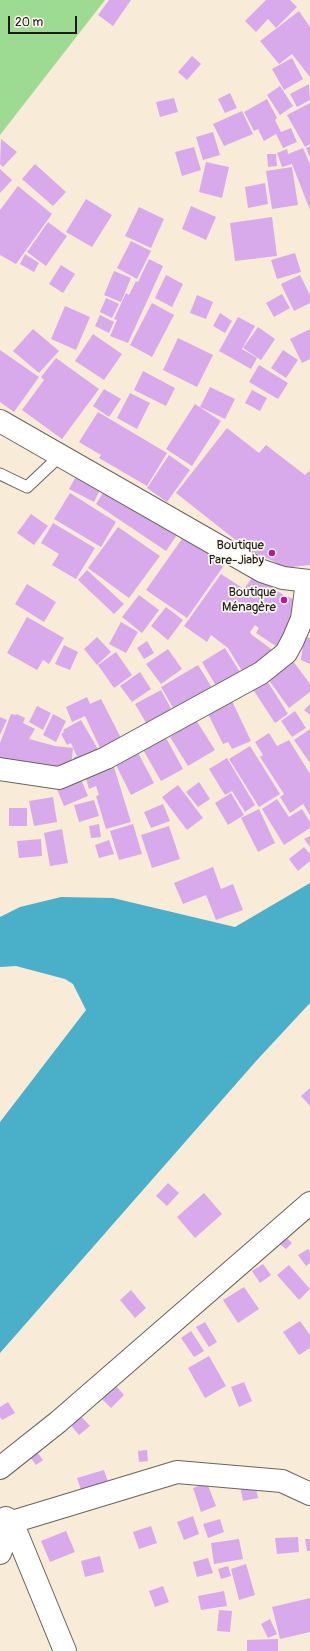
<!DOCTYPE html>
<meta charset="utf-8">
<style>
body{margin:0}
#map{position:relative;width:310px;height:1651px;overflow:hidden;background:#f8ebd8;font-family:Pangolin,sans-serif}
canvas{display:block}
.scale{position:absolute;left:8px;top:16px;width:69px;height:18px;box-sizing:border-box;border:2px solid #1c1c1c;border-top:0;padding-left:5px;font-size:12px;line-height:14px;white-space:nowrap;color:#1c1c1c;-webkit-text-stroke:3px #fbf7ec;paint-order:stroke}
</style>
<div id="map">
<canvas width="310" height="1651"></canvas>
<div class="scale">20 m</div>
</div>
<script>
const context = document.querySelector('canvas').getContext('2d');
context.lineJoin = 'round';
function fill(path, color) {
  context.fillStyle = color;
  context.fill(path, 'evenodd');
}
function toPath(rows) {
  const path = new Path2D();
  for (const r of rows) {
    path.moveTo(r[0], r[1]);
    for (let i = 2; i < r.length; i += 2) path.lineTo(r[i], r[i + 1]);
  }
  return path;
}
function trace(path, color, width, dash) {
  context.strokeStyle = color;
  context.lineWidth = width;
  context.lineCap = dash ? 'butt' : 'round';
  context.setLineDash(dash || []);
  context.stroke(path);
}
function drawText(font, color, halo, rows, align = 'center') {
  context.font = font + ' Pangolin,sans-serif';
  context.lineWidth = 3.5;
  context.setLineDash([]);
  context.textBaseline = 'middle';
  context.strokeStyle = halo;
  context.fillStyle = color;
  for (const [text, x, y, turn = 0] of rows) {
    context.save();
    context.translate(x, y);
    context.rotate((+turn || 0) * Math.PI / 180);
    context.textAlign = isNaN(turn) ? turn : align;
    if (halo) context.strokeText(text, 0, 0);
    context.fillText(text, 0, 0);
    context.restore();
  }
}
const green = toPath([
 [0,0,105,0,0,135]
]);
const water = toPath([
 [310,883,310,1003,257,1060,0,1353,0,1122,86,1010,73,984,65,979,16,966,0,967,0,917,20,907,61,897,113,898,235,927]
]);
const building = toPath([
 [109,0,131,0,113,26,98,15],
 [266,0,290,0,297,7,276,28,268,19,256,32,245,21],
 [299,11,310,27,310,77,292,54,279,64,260,41],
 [192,56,201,64,187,80,178,72],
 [292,58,303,79,284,90,272,69],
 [309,84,310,100,297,107,290,94],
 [280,86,293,106,280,115,267,95],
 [230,93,237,108,225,113,218,99],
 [174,98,178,112,160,117,156,102],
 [267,99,277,118,275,120,281,132,291,128,297,142,283,148,276,134,264,141,258,129,254,131,244,112],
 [310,103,310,144,305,147,287,115],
 [242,111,253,134,224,146,213,124],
 [213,132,220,155,203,160,196,137],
 [1,139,17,152,3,167,0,164],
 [310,146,310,158,306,148],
 [194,147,201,170,182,176,175,152],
 [303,148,310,164,310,210,292,164,282,167,277,153,287,149,288,154],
 [267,154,276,154,277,166,268,167],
 [206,162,229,167,222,198,199,192],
 [35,164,66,192,53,206,22,179],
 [292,167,298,205,272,209,266,171],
 [0,169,12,180,0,193],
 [265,183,268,204,248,208,245,187],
 [18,186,52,214,16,264,0,255,0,210],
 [86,199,112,215,92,247,66,232],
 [191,206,216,217,206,240,182,229],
 [139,207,164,219,151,248,125,236],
 [272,217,277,256,235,261,230,223],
 [48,222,67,236,46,266,27,252],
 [131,241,151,251,137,279,117,268],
 [295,253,301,272,277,279,271,260],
 [25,254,39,263,34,272,20,264],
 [149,259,163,266,128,343,110,336,117,320,114,319,126,293,129,295,136,281,138,282],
 [61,265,75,274,63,293,49,284],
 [114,271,131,278,121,302,104,295],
 [166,275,183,284,172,307,155,298],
 [300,275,310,295,310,303,294,311,281,284],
 [282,294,290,308,274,317,266,303],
 [197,295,213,302,206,319,190,313],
 [106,298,119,304,112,318,100,312],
 [152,303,174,315,152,357,130,345],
 [65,306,90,317,76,350,51,339],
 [220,313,232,321,225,333,213,326],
 [100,315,114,322,109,333,95,326],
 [238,317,255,326,242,349,257,358,251,369,219,351],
 [258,327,275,339,261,360,243,348],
 [33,329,59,351,39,373,13,351],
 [310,329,310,359,302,363,290,339],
 [93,334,122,354,104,380,75,361],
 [178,338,213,355,197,387,163,370],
 [0,350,39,377,14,412,0,402],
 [283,350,298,360,286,378,271,368],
 [56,358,99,389,62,439,22,410,44,380,41,377],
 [259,365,288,383,278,399,249,382],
 [143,371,175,388,166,406,134,390],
 [210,387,235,399,225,419,200,407],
 [104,389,121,399,109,417,93,406],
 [252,390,267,398,260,411,245,403],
 [130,393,150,403,137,429,117,418],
 [195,404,221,421,192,466,166,449],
 [98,412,167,453,147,486,99,458,101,455,79,442],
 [227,428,259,453,266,445,305,475,309,471,310,472,310,565,282,568,275,562,247,549,176,493],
 [169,455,190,470,167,502,147,488],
 [78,473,102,486,94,502,69,489],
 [106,488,177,535,166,551,96,504],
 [70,493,116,522,101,547,54,519],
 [31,514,48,526,34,545,17,533],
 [53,523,95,548,76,579,52,565,59,554,41,543],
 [118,527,160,556,129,598,88,568],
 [184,536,225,564,187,618,146,590],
 [87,570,124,604,114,614,78,580],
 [221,574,244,589,254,575,282,594,304,604,279,648,256,633,259,628,255,625,250,632,252,635,278,654,245,676,228,648,211,635,207,642,184,626],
 [27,584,56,602,44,622,15,604],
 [139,595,159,610,142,633,122,617],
 [166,607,183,620,168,640,151,626],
 [27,617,64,638,49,664,43,660,37,670,7,653],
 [121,622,138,632,126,653,109,644],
 [304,636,310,638,310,664,301,660],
 [97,637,111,652,97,665,84,649],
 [147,641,154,653,144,659,137,648],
 [64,645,78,652,70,670,55,664],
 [225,648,240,672,216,686,202,662],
 [168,649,182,669,161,684,146,664],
 [116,652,132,675,114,688,98,665],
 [293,661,310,684,310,692,289,708,268,679],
 [198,665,214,691,176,713,161,687],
 [140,672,151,689,132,702,120,686],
 [266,679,288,714,275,723,252,688],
 [161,690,174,714,149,728,135,704],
 [87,697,90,704,101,699,121,738,100,748,85,716,72,722,66,707],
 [231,699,251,741,232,749,228,742,223,744,206,710],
 [310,704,310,715,304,710],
 [37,706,51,713,43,730,29,722],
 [295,711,306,728,292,737,281,721],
 [11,714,16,715,17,714,25,718,23,723,35,729,29,739,55,746,73,748,71,769,0,765,0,743],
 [53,714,66,721,56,742,43,735],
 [0,717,7,720,0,735],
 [81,720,99,751,78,767,73,758,77,756,75,752,71,743,67,745,61,734,64,732,63,730],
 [196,720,215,750,188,766,170,737],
 [310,729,310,763,294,740],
 [269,733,277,746,289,740,310,774,310,815,303,804,290,813,280,797,284,794,260,757,263,755,255,742],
 [165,736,183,769,161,781,142,748],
 [250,746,280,794,259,807,229,759],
 [135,747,154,783,131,795,113,759],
 [227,758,255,805,245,812,232,791,225,795,209,769],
 [113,764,131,822,106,829,96,796,99,795,96,786,89,789,84,772],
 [80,777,88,796,64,806,56,787],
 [199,782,210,799,198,807,186,792],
 [178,785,203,818,187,830,162,797],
 [231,793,244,815,228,825,215,803],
 [53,797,57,822,34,826,29,801],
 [277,799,289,817,302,809,310,822,310,828,284,845,262,809],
 [94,800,99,816,79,822,74,805],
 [163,804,170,821,151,828,144,812],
 [9,808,27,808,27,826,9,826],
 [259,809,275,843,258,852,241,818],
 [99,824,101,837,91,838,89,826],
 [133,824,142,854,119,860,110,831],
 [169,826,180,859,152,868,141,835],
 [62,829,68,863,50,866,44,833],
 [310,836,310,847,304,839],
 [41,839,42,856,19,858,17,841],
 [109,840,114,854,99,858,95,845],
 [304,847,310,854,310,861,298,871,289,859],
 [213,867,221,889,233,884,243,910,216,920,206,895,183,904,174,883],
 [310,1088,310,1106,301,1096],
 [168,1183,179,1193,167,1206,156,1196],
 [204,1193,222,1214,195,1238,177,1217],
 [286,1237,292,1243,286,1249,280,1244],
 [308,1249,310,1252,310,1263,306,1266,298,1255],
 [263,1264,271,1275,260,1283,252,1271],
 [289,1265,310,1289,299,1300,277,1275],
 [244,1287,259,1309,238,1323,223,1300],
 [131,1290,146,1308,135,1318,120,1300],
 [300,1321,310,1335,310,1348,299,1355,283,1332],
 [205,1322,217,1342,209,1347,196,1327],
 [191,1331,204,1351,194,1357,181,1338],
 [209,1356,226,1386,205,1398,188,1368],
 [244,1382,252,1401,239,1407,231,1387],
 [116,1386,124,1395,111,1408,102,1399],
 [8,1402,15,1413,2,1420,0,1417,0,1407],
 [79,1414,90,1426,79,1435,69,1423],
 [147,1450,148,1461,139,1462,138,1451],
 [37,1452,43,1460,36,1465,30,1457],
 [104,1470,110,1488,83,1496,77,1478],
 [207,1483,216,1506,201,1512,193,1488],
 [255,1484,258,1498,243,1501,240,1486],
 [193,1516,199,1534,184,1540,177,1522],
 [220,1519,224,1532,208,1538,203,1524],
 [151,1526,157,1543,139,1549,133,1532],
 [66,1531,75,1552,50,1562,41,1541],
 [298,1537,299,1552,277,1554,275,1538],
 [239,1539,243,1559,214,1564,211,1543],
 [305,1539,310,1539,310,1551,307,1551],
 [100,1556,104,1572,85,1577,81,1561],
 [208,1558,213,1573,197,1577,193,1562],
 [246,1564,255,1595,239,1600,231,1569],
 [228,1566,231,1576,221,1579,218,1569],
 [163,1586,169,1602,155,1607,149,1591],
 [224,1591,227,1606,201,1610,198,1596],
 [310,1598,310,1632,280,1639,272,1607],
 [219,1610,232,1611,230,1632,217,1631],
 [270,1619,277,1634,268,1638,261,1624],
 [278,1639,278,1651,247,1651,247,1640]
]);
const service = toPath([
 [0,474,27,487,61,455]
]);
const minor = toPath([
 [0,769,59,778,106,758,261,673,286,653,293,640,302,619,307,582],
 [0,1468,58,1422,310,1203],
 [6,1518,12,1522,65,1651],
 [0,1553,12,1522,177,1472,282,1481,310,1494]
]);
const tertiary = toPath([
 [0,421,262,571,283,578,310,581]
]);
const markers = [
 [272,553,4,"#b5179e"],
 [284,600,4,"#b5179e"]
];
const poiNames = [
 ["Boutique",264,546],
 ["Pare-Jiaby",264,561],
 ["Boutique",276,593],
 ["Ménagère",276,608]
];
fill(green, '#9cdb91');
fill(water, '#4ab0c9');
fill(building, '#d9aaeb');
trace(service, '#69645e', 13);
trace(minor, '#69645e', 24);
trace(tertiary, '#69645e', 24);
trace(service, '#fff', 11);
trace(minor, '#fff', 22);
trace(tertiary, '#fff', 22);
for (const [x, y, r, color] of markers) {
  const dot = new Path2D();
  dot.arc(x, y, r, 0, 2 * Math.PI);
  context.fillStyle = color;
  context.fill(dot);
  trace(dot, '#fbf7ec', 1.5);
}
drawText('13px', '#1c1c1c', '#fbf7ec', poiNames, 'right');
</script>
